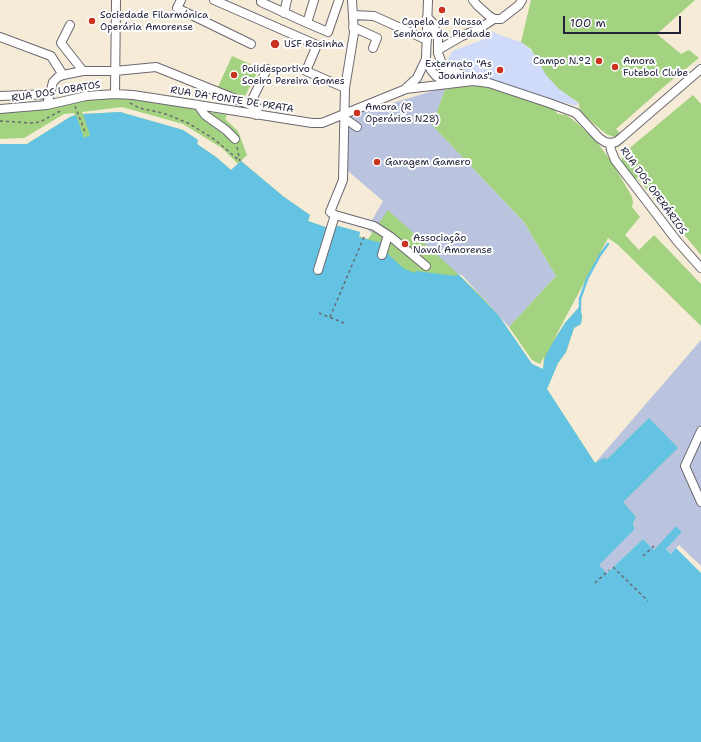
<!DOCTYPE html>
<meta charset="utf-8">
<style>
body{margin:0}
#map{position:relative;width:701px;height:742px;overflow:hidden;background:#f5ebd6;font-family:"Shantell Sans",sans-serif}
canvas{display:block}
.scale{position:absolute;left:563px;top:16px;width:118px;height:18px;box-sizing:border-box;border:2px solid #22223b;border-top:0;padding-left:5px;font-size:12px;line-height:14px;white-space:nowrap;color:#22223b;-webkit-text-stroke:3px #fff;paint-order:stroke}
</style>
<div id="map">
<canvas width="701" height="742"></canvas>
<div class="scale">100 m</div>
</div>
<script>
const context = document.querySelector('canvas').getContext('2d');
context.lineJoin = 'round';
function fill(path, color) {
  context.fillStyle = color;
  context.fill(path, 'evenodd');
}
function toPath(rows) {
  const path = new Path2D();
  for (const r of rows) {
    path.moveTo(r[0], r[1]);
    for (let i = 2; i < r.length; i += 2) path.lineTo(r[i], r[i + 1]);
  }
  return path;
}
function trace(path, color, width, dash) {
  context.strokeStyle = color;
  context.lineWidth = width;
  context.lineCap = dash ? 'butt' : 'round';
  context.setLineDash(dash || []);
  context.stroke(path);
}
function drawText(font, color, halo, rows, align = 'center') {
  context.font = font + ' "Shantell Sans",sans-serif';
  context.lineWidth = 4;
  context.setLineDash([]);
  context.textBaseline = 'middle';
  context.strokeStyle = halo;
  context.fillStyle = color;
  for (const [text, x, y, turn = 0] of rows) {
    context.save();
    context.translate(x, y);
    context.rotate((+turn || 0) * Math.PI / 180);
    context.textAlign = isNaN(turn) ? turn : align;
    if (halo) context.strokeText(text, 0, 0);
    context.fillText(text, 0, 0);
    context.restore();
  }
}
const built = toPath([
 [493,31,497,34,521,42,530,49,559,89,579,103,576,106,448,68,446,64,452,51,482,40]
]);
const industrial = toPath([
 [446,87,432,125,524,222,556,276,509,327,462,275,415,266,367,229,383,201,348,171,346,117],
 [701,340,701,566,679,545,671,554,666,549,682,532,654,550,643,539,607,573,598,565,634,530,633,523,623,502,649,418,607,459,595,463]
]);
const green = toPath([
 [531,0,695,0,657,34,681,54,689,50,699,58,667,84,616,129,621,134,614,137,606,134,580,112,579,103,559,89,546,75,531,49,521,42],
 [232,56,250,64,258,71,244,98,218,87],
 [482,86,555,107,556,112,558,114,566,115,576,122,596,141,612,162,632,197,633,202,632,207,640,217,625,235,639,250,654,235,701,284,701,326,618,245,608,238,553,341,565,323,580,306,582,317,581,324,574,328,566,352,558,363,547,389,595,463,604,458,607,459,649,418,678,448,623,502,636,517,633,523,634,530,0,144,27,144,70,117,75,115,74,113,64,114,24,138,0,139,0,113,46,109,91,99,124,97,227,115,225,119,238,131,247,155,241,161,284,197,310,215,308,221,331,229,338,226,360,232,359,236,368,239,388,210,458,274,480,295,499,316,532,364,543,369,544,357,540,364,532,360,509,327,556,276,524,222,432,125,446,87],
 [122,107,183,124,222,148,238,164,231,170,216,157,197,144,198,140,183,130,120,112,83,114,82,112],
 [693,95,701,104,701,255,637,178,635,179,624,166,625,165,621,161,625,152]
]);
const water = toPath([
 [120,112,183,130,198,140,197,144,216,157,231,170,241,161,284,197,310,215,308,221,331,229,338,226,360,232,359,237,389,245,388,253,390,256,403,268,414,273,416,271,456,276,458,274,499,316,532,364,543,369,545,357,552,344,565,323,580,306,582,317,581,324,574,328,566,352,558,363,547,389,595,463,604,458,607,459,649,418,678,448,623,502,636,517,633,523,634,530,599,565,607,573,643,539,654,550,676,526,682,532,666,549,671,554,676,548,701,573,701,742,0,742,0,144,27,144,70,117,76,115,84,138,90,135,83,114]
]);
const stream = toPath([
 [580,310,580,299,587,279,600,255,608,244]
]);
const path = toPath([
 [130,103,139,108,163,113,188,123,214,139,240,161],
 [75,106,85,132],
 [0,121,31,123,40,122,62,110],
 [237,147,240,161],
 [319,313,344,323],
 [330,317,364,237],
 [643,556,654,546],
 [613,567,648,601],
 [595,583,609,570]
]);
const minor = toPath([
 [181,0,177,8,251,44],
 [214,0,317,45,306,71,345,88],
 [261,0,261,2,307,23,314,0],
 [352,0,354,33,345,88,343,180,330,212,335,215,374,226,391,237,426,266],
 [473,0,477,5,488,15,494,19,501,19,519,5,522,0],
 [284,13,287,0],
 [353,15,374,16,427,40],
 [427,17,433,23,438,39,438,53,444,69,458,73,473,81],
 [307,23,328,32,339,0],
 [70,25,61,43,83,71],
 [353,27,377,38,373,48],
 [0,37,51,56,63,75],
 [438,50,462,36,477,30,494,19],
 [426,59,431,70,436,76,448,84],
 [406,88,417,78,426,59,428,0],
 [115,94,116,0],
 [0,96,50,94],
 [250,104,267,69],
 [47,105,53,82,58,77,63,75,83,71,115,71,156,67,258,108,256,115],
 [198,105,205,115,226,130,235,139],
 [0,109,47,105,86,96,115,94,133,95,198,105,312,123,322,123,406,89,473,81,489,83,549,103,576,113,599,138,605,142,610,143,616,142,621,138,701,69],
 [344,118,357,127],
 [610,143,611,150,615,160,677,241,701,268],
 [382,255,388,235],
 [318,270,335,215],
 [701,431,685,466,701,502]
]);
const markers = [
 [442,10,4,"#c8321e"],
 [92,21,4,"#c8321e"],
 [275,44,5,"#c8321e"],
 [599,61,4,"#c8321e"],
 [615,67,4,"#c8321e"],
 [500,70,4,"#c8321e"],
 [234,75,4,"#c8321e"],
 [357,113,4,"#c8321e"],
 [377,162,4,"#c8321e"],
 [405,244,4,"#c8321e"]
];
const poiNames = [
 ["Sociedade Filarmónica",100,15],
 ["Operária Amorense",100,27],
 ["Capela de Nossa",442,22,"center"],
 ["Senhora da Piedade",442,34,"center"],
 ["USF Rosinha",284,44],
 ["Campo N.º2",591,61,"right"],
 ["Amora",623,61],
 ["Futebol Clube",623,73],
 ["Externato \"As",492,64,"right"],
 ["Joaninhas\"",492,76,"right"],
 ["Polidesportivo",242,69],
 ["Soeiro Pereira Gomes",242,81],
 ["Amora (R",365,107],
 ["Operários N28)",365,119],
 ["Garagem Gamero",385,162],
 ["Associação",413,238],
 ["Naval Amorense",413,250]
];
const streetNames = [
 ["RUA DOS LOBATOS",56,92,-9],
 ["RUA DA FONTE DE PRATA",232,100,9],
 ["RUA DOS OPERÁRIOS",653,191,54]
];
fill(built, '#d0daf9');
fill(industrial, '#bac4de');
fill(green, '#a3d280');
fill(water, '#64c3e2');
trace(stream, '#64c3e2', 2.5);
trace(minor, '#6c6871', 10);
trace(path, '#6c6871', 1.5, [3, 3]);
trace(minor, '#fff', 8);
for (const [x, y, r, color] of markers) {
  const dot = new Path2D();
  dot.arc(x, y, r, 0, 2 * Math.PI);
  context.fillStyle = color;
  context.fill(dot);
  trace(dot, '#fff', 1.5);
}
drawText('10px', '#22223b', '#fff', poiNames, 'left');
drawText('10px', '#22223b', '#fff', streetNames);
</script>
